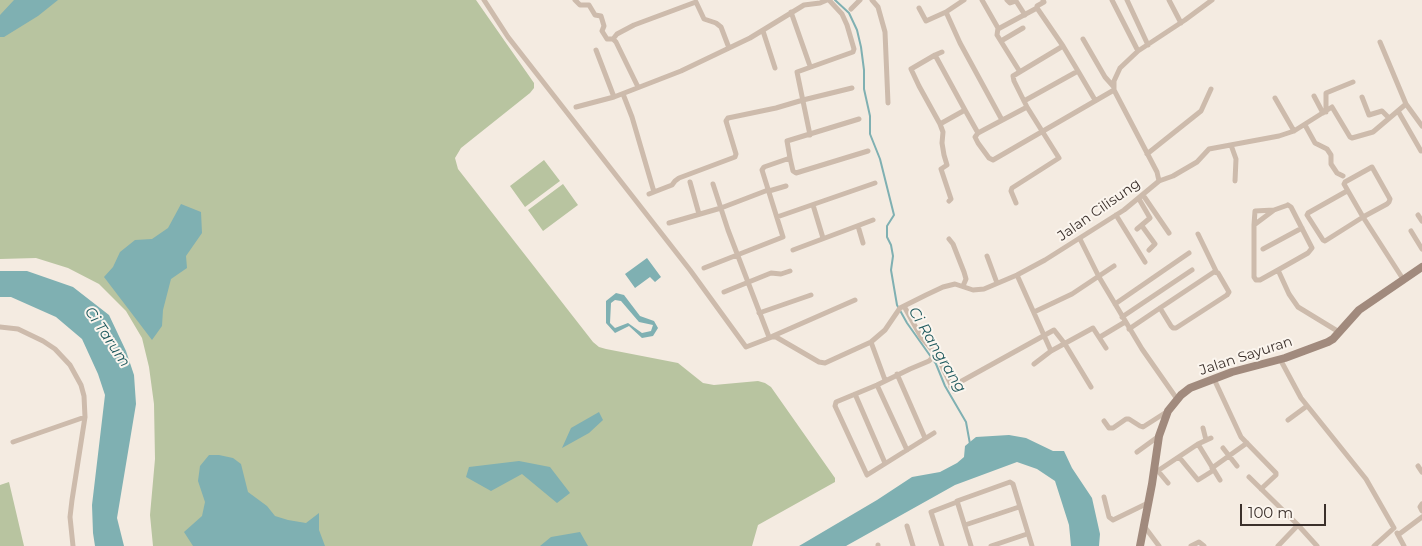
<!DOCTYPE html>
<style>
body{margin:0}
#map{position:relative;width:1422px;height:546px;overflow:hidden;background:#f4ebe1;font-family:Montserrat,sans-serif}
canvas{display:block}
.scale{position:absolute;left:1240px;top:504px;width:86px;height:22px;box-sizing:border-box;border:2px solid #3b302b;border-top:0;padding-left:6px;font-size:15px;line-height:18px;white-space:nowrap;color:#3b302b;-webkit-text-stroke:4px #fbf5ee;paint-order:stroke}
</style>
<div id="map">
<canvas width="1422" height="546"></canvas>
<div class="scale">100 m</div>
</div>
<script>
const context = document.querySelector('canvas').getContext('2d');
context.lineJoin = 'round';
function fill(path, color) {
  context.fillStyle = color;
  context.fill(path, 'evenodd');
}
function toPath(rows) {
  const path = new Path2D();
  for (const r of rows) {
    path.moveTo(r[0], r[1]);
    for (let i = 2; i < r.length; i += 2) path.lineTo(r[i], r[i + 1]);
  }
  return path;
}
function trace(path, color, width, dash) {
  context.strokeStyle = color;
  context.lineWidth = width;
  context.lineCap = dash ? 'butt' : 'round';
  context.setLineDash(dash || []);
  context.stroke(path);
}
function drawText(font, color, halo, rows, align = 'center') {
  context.font = font + ' Montserrat,sans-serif';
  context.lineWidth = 4;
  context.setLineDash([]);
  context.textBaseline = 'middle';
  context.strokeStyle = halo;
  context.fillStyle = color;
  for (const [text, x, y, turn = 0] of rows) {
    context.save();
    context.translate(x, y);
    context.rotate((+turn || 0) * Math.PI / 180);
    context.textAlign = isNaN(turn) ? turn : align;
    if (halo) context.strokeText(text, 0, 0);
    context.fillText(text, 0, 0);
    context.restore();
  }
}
const green = toPath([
 [0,0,476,0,534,83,534,88,530,93,461,148,455,158,458,169,593,342,599,347,606,349,678,363,703,383,714,385,758,381,765,383,771,387,835,478,835,482,758,525,752,546,153,546,150,515,155,459,154,404,149,367,142,338,126,311,99,284,68,268,36,258,0,259],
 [544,160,560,181,525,207,510,186],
 [563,184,578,205,543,231,528,210],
 [9,482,24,546,0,546,0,485]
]);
const water = toPath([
 [14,0,58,0,38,16,4,37,0,37,0,15],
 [181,204,201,212,202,233,186,256,187,268,171,279,163,310,162,326,152,340,104,277,113,267,120,252,135,240,152,239,168,228],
 [647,258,661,277,655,282,650,277,635,288,625,274],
 [0,271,27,271,73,287,109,315,126,351,134,375,136,404,117,518,124,546,95,546,93,533,92,505,105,395,98,374,82,339,56,317,11,297,0,297],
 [616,293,624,295,640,316,654,321,658,328,653,336,642,338,629,326,615,333,606,323,606,301],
 [615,300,621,301,639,322,653,325,651,331,642,333,628,323,615,328,610,323,611,303],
 [599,412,603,420,589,433,562,448,571,428],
 [1009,435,1026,438,1053,451,1064,451,1072,468,1092,498,1100,534,1099,546,1071,546,1069,525,1055,481,1037,469,1017,462,955,485,846,546,799,546,877,500,912,477,940,472,957,463,964,457,965,446,976,437],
 [209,455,219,455,233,458,241,464,248,492,267,506,275,516,288,520,306,523,319,513,319,530,325,546,193,546,184,532,202,516,205,502,198,481,200,466],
 [519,461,550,467,570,493,557,503,522,474,491,491,466,477,469,467],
 [580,532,588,546,540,546,551,537]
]);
const stream = toPath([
 [835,0,849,13,857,30,861,47,864,70,864,89,870,116,870,134,880,159,894,215,887,226,887,237,891,245,893,256,891,270,897,305,907,323,936,364,945,386,966,422,970,444]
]);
const street = toPath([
 [484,0,508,37,690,270,746,347,772,337,776,337,819,362,825,363,871,342,885,330,900,308,926,295,943,287,955,284,973,290,984,289,1017,275,1045,260,1124,210,1159,181,1157,172,1114,90,1114,81,1120,68,1138,51,1185,20,1212,0],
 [575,0,580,5,589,5,595,15,601,16,604,26,602,31,607,39,613,39,616,42,638,87],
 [872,0,878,7,885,32,888,103],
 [964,0,946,12,960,43,1002,120],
 [982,0,998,28,997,35,1020,72],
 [1007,0,1010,3,1016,1,1025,15],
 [1043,0,1044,2,1037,6,1037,8,1063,46],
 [1112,0,1138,51],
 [1127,0,1148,45],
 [1169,0,1181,23],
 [919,8,926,21,946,12],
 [851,9,860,0],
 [791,12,810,66],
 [998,29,1037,8],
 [763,31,775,68],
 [613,39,617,34,634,25,696,2,704,19,716,23,721,27,729,48],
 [1083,39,1105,77,1113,86],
 [1001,41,1023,28],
 [1380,42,1406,104],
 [596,50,614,97],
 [935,55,942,52],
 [1078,71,1095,100],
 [623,94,632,117,654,192,649,194],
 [1314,96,1323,113],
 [1362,97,1369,115,1382,111,1389,118],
 [1275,98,1294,131],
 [576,107,614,97,681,71,750,38,804,5,820,3,827,0],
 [965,110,935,55,911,69,919,86,940,124,965,110,978,133,1027,107,1014,81,1013,76,1063,46,1078,71,1024,101],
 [1398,111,1421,151],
 [1326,112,1326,93,1353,82],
 [940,124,943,132,942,143,944,155,947,165,941,169,951,199,949,201],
 [1305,125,1315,143,1327,149,1331,155,1331,164,1337,173,1343,176],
 [978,133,975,137,978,143,989,158,993,160,1114,90],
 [810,135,797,72,853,52,854,49,847,25,842,14,829,0],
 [1231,145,1236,159,1235,181],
 [1147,154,1201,111,1211,89],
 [790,158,793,171,796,173,868,151],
 [1159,181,1173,176,1197,162,1209,149,1279,136,1294,131,1332,107,1350,137,1352,138,1373,132,1406,104,1422,126],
 [690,182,699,214],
 [713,184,728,230,769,337],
 [769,191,786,186],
 [1347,191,1308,213,1307,215,1323,240,1325,241,1363,217,1387,204,1389,202,1390,199,1372,167,1345,182,1344,184,1363,217,1403,279],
 [654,192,672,185,675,181,679,178,735,157,736,154,726,121,728,118,776,108,803,100,852,88],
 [1143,195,1169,233],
 [1016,203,1011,191,1012,188,1059,158,1027,107],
 [813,205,823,238],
 [1288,205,1291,207,1312,248,1308,253,1278,270,1260,280,1256,280,1254,277,1254,225,1274,210,1288,205],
 [1116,215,1145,262],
 [1418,215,1422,221],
 [777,217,875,183],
 [669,223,721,208,768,190],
 [1254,225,1255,211,1274,210],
 [858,226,863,243],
 [1142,226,1155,244,1149,250],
 [1137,229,1150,218,1139,199],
 [1411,231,1422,249],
 [1198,234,1216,271],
 [949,239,953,244,964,272,966,279,963,286],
 [1080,239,1099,277,1142,349,1177,399],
 [1263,249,1302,228],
 [793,250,873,220],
 [987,256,997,283],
 [704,268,783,237,762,170,764,167,790,158,787,141,859,119],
 [1278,270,1289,294,1298,307,1339,332],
 [1017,275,1051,351],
 [724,292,771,273,781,274,790,271],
 [1115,304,1189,253],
 [904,306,921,337,936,354,954,391],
 [1034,312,1072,294,1114,266],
 [759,313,811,295],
 [1122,317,1192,270],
 [0,327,18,329,43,341,55,349,70,365,81,385,84,396,85,417,72,500,70,517,73,546],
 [1129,329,1160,308,1214,272,1218,273,1229,292,1227,295,1176,328,1173,328,1171,326,1160,308],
 [773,336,855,300],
 [1100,337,1125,322],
 [871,342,885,380],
 [1280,359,1301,398,1366,479,1394,528,1374,546],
 [1034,364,1051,351,1093,328,1106,348],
 [897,374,925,438],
 [1214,379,1241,437,1276,473,1276,475,1261,489],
 [877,385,907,450],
 [951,387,1054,330,1065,344,1091,387],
 [855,394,885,463],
 [1288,420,1307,406],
 [1104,421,1109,428,1113,428,1126,419,1129,419,1140,426,1143,427,1168,411],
 [1203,428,1206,440],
 [934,433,867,475,835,406,836,402,877,385,910,369,929,361,936,354],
 [13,442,85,417],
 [1198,444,1211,438],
 [1223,448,1237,466],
 [1137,452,1159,436],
 [1179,457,1198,480,1214,470],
 [1418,466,1422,472],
 [1212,468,1247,443],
 [1158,471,1168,483],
 [1153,474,1198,444,1220,480],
 [1249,477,1298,525,1317,546],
 [1104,497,1109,517,1113,520,1148,503],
 [1422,504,1420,507,1422,511],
 [965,525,1019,507],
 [907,526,913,546],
 [1144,526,1159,546],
 [1397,533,1404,546],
 [1398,535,1422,517],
 [878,545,878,546],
 [942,546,931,512,957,502],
 [971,546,957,501,1010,482,1013,484,1032,546],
 [991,546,1027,534],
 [1191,546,1199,542,1204,546],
 [1278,546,1298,525]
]);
const secondary = toPath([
 [1140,546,1152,484,1159,436,1168,411,1181,395,1190,388,1232,372,1285,358,1328,342,1333,339,1359,310,1422,267]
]);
const streetNames = [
 ["Jalan Cilisung",1099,210,-35],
 ["Jalan Sayuran",1246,356,-18]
];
const waterNames = [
 ["Ci Tarum",107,337,56],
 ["Ci Rangrang",937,350,59]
];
fill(green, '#b8c4a0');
fill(water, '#7fb0b2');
trace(stream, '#7fb0b2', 2);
trace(street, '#cdbbac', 5);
trace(secondary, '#a18a7d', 8);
drawText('14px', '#3b302b', '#fbf5ee', streetNames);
drawText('italic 15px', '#1f5a5e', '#fbf5ee', waterNames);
</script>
